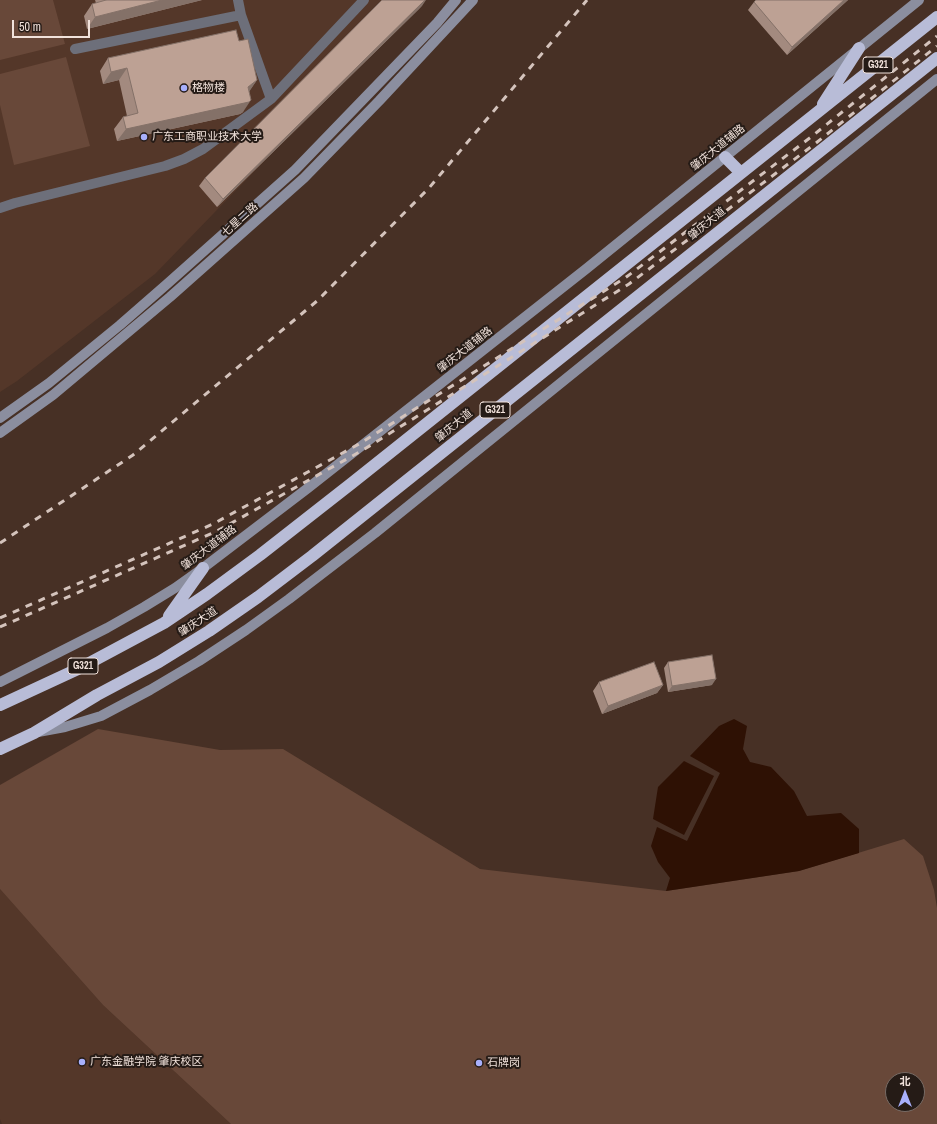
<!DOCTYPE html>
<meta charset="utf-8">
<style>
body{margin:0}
#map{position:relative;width:937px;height:1124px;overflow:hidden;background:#473025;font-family:"Archivo Narrow","Noto Sans SC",sans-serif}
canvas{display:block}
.north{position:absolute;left:885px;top:1072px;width:40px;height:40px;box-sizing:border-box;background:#251b16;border:1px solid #776b65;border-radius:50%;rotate:0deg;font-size:11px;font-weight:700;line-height:16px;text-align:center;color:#f1e2db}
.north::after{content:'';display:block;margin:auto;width:14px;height:18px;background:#a8b0fc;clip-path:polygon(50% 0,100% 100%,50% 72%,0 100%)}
.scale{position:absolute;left:12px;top:20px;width:78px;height:18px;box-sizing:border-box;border:2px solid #f1e2db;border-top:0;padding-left:5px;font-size:12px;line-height:14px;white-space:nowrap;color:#f1e2db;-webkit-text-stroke:3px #251b16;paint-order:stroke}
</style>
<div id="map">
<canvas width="937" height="1124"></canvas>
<div class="north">北</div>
<div class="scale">50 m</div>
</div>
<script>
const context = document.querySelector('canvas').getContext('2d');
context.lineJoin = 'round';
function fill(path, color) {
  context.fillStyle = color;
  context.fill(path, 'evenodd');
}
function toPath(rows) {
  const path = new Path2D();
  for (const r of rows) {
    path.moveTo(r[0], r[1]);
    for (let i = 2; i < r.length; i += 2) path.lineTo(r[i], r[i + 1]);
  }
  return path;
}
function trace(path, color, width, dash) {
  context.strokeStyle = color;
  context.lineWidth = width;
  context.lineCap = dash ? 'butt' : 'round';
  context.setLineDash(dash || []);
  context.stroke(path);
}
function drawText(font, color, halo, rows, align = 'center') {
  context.font = font + ' "Archivo Narrow","Noto Sans SC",sans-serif';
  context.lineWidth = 4;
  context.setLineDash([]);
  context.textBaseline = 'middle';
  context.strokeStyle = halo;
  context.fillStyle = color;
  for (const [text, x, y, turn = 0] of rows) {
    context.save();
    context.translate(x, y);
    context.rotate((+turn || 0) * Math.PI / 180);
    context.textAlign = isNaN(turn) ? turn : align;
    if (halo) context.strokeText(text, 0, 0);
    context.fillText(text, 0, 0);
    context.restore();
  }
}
const built = toPath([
 [0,0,420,0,155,274,17,381,0,392],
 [0,889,103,1005,231,1124,2,1124,0,1119]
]);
const green = toPath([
 [0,0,53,0,65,44,0,60],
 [66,57,90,146,14,165,0,105,0,74],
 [98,729,220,750,283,749,480,869,666,891,799,871,904,839,923,856,934,890,937,908,937,1124,231,1124,103,1005,0,889,0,785],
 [893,1080,917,1080,917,1104,893,1104]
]);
const water = toPath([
 [734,719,747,726,743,749,750,762,771,767,794,791,807,816,841,813,859,829,859,853,799,871,666,891,670,878,658,862,651,846,657,827,687,841,720,773,690,756,719,726],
 [684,761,714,776,684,835,653,819,658,787]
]);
const street = toPath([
 [238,0,241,15,271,99],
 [75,49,241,15],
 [0,208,15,203,165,166,184,159,203,149,271,99,364,0]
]);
const secondary = toPath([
 [0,418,49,383,120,325,167,284,295,170,437,23,456,0],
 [0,433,53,395,170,297,304,178,379,101,473,0],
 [0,682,107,628,144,607,175,588,203,568,308,488,586,269,919,0],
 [38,732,65,727,101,716,150,690,199,661,246,630,289,599,375,533,937,79]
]);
const highway = toPath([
 [823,104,859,48],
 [725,157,741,173],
 [169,616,203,568],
 [0,705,80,668,164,623,207,594,260,555,352,483,937,17],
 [0,749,34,733,97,695,159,662,209,631,258,597,312,556,937,58]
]);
const rail = toPath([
 [0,543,133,455,317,301,429,188,587,0],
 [0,618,213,524,359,444,625,278,811,137,937,36],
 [0,627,217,531,363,450,629,284,816,143,937,46]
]);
const wall = toPath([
 [95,0,202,0,87,29,84,16,92,4,96,3],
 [848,0,787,55,748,10,754,2],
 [422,6,217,207,199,186,205,178],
 [239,41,257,80,249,91,243,112,240,114,117,141,114,129,123,117,127,116,119,80,103,84,100,71,108,58],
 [668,662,712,685,668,692,664,668],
 [599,682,663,685,657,693,602,714,593,691]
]);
const shadedWall = toPath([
 [162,0,202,0,87,29,95,17],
 [425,0,426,0,422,6,217,207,223,199],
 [844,0,848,0,787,55,792,47],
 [127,68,119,80,103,84,111,72],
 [257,80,249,92,248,87],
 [251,100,243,112,240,114,117,141,126,129],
 [716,679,712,685,668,692,672,686],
 [663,685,657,693,602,714,608,706]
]);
const building = toPath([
 [106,0,162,0,95,17,92,4,106,0],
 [382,0,425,0,223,199,205,178,382,0],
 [756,0,844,0,792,47,754,2,756,0],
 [236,30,239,41,248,39,257,80,248,87,251,100,249,102,126,129,123,117,138,113,127,68,111,72,108,58,236,30],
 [712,655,716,679,672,686,668,662,712,655],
 [654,662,663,685,608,706,599,682,654,662]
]);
const markers = [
 [184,88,4,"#a8b0fc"],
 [144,137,4,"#a8b0fc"],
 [82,1062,4,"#a8b0fc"],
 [479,1063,4,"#a8b0fc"]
];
const shields = [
 [878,65,30],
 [495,410,30],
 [83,666,30]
];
const shieldNames = [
 ["G321",878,65],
 ["G321",495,410],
 ["G321",83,666]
];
const poiNames = [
 ["格物楼",192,88],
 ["广东工商职业技术大学",152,137],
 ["广东金融学院 肇庆校区",90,1062],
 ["石牌岗",487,1063]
];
const streetNames = [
 ["肇庆大道辅路",718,148,-39],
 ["七星二路",240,220,-42],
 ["肇庆大道",707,224,-39],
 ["肇庆大道辅路",465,350,-38],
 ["肇庆大道",454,426,-39],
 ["肇庆大道辅路",209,548,-37],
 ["肇庆大道",198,622,-33]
];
fill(built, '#543729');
fill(green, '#684839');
fill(water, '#2e1104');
trace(street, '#6d6f7a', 10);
trace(secondary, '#8b8e9f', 10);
trace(highway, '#b8bcd7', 12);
trace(rail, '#d4c3bc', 3, [7, 7]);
fill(wall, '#a38a7f');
fill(shadedWall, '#847168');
fill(building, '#bda194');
trace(building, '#847168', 1);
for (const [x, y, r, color] of markers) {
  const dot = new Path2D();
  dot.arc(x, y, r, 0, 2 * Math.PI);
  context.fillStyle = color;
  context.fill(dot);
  trace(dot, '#251b16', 1.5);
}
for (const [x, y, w] of shields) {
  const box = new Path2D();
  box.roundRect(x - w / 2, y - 8, w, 16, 3);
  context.fillStyle = '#251b16';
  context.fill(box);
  trace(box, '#f1e2db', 1);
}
drawText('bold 10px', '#f1e2db', null, shieldNames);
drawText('11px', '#f1e2db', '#251b16', poiNames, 'left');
drawText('11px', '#f1e2db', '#251b16', streetNames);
</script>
